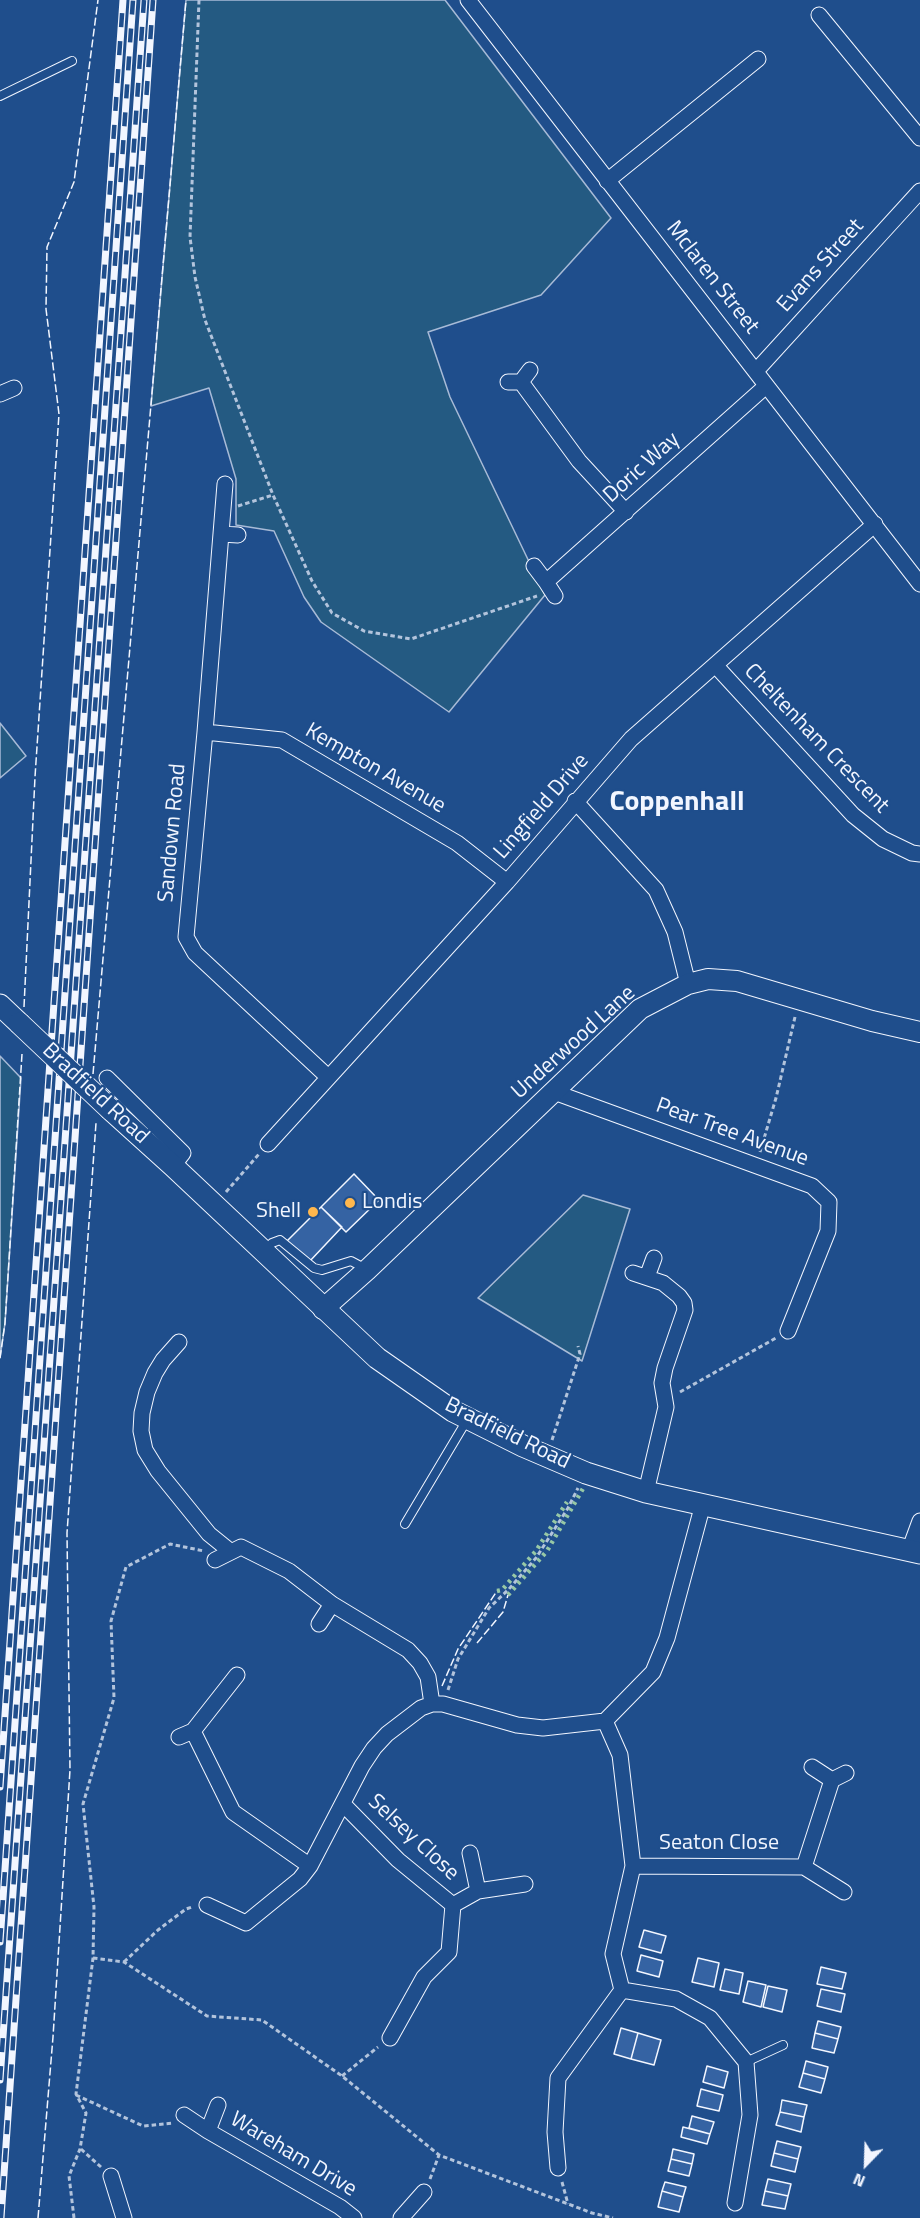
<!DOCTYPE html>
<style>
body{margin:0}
#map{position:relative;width:920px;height:2218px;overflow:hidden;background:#1f4e8c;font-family:"Titillium Web",sans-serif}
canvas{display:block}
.north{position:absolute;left:836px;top:2134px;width:60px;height:60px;-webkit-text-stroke:4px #1f4e8c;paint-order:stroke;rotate:203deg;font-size:16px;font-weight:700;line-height:24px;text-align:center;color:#f2f6ff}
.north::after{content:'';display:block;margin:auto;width:21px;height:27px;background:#f2f6ff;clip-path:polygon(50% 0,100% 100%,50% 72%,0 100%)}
</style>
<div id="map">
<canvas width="920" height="2218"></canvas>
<div class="north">N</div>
</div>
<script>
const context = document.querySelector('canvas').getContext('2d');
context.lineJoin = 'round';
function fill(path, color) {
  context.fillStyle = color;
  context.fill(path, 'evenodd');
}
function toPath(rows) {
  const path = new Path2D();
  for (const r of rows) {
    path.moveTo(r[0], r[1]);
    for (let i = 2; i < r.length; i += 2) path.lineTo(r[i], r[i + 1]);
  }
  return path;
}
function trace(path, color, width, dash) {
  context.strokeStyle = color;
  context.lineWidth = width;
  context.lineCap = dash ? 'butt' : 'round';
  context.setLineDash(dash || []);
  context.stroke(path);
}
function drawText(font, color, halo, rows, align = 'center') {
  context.font = font + ' "Titillium Web",sans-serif';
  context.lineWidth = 4.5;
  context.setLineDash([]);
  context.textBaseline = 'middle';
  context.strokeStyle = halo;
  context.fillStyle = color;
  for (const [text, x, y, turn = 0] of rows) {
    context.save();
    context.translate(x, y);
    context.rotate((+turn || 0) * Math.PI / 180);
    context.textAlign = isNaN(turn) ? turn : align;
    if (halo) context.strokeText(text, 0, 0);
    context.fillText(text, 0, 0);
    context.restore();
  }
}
const green = toPath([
 [186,0,445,0,611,218,541,295,428,332,450,397,545,595,449,712,321,622,304,597,274,531,236,525,236,479,209,388,151,406,186,0],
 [0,723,26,756,0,778,0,723],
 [0,1056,21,1078,5,1323,0,1358,0,1056],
 [583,1195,630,1209,582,1361,478,1298,583,1195]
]);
const building = toPath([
 [354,1174,379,1200,346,1232,321,1207,354,1174],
 [321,1207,342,1227,309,1262,287,1241,321,1207],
 [644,1930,666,1936,661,1953,639,1947,644,1930],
 [641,1955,663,1961,659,1977,637,1971,641,1955],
 [698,1958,719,1963,714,1987,692,1982,698,1958],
 [821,1967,846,1973,842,1989,817,1984,821,1967],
 [725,1969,743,1973,739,1994,720,1990,725,1969],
 [748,1981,766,1985,761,2007,743,2002,748,1981],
 [768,1986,787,1990,782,2012,763,2007,768,1986],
 [821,1989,845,1994,841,2012,817,2006,821,1989],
 [818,2021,841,2027,838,2039,815,2033,818,2021],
 [621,2028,638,2033,631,2059,614,2054,621,2028],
 [638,2033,661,2040,654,2065,631,2059,638,2033],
 [815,2033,838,2039,834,2053,812,2048,815,2033],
 [806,2061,828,2067,825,2079,803,2073,806,2061],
 [707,2066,728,2072,724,2088,703,2082,707,2066],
 [803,2073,825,2079,821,2093,799,2087,803,2073],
 [701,2089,723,2095,719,2111,697,2106,701,2089],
 [782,2100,807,2105,804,2117,780,2112,782,2100],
 [780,2112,804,2117,801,2132,776,2125,780,2112],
 [692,2116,714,2122,710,2134,689,2128,692,2116],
 [683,2127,710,2134,707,2144,681,2137,683,2127],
 [777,2141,801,2147,798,2159,774,2153,777,2141],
 [673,2149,694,2154,692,2164,671,2159,673,2149],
 [774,2153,798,2159,795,2172,771,2166,774,2153],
 [671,2159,692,2164,689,2176,668,2171,671,2159],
 [768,2179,791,2184,788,2196,765,2191,768,2179],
 [665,2182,686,2187,683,2197,662,2191,665,2182],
 [662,2191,683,2197,679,2212,658,2207,662,2191],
 [765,2191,788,2196,785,2209,762,2205,765,2191]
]);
const path = toPath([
 [199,0,190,237,195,277,205,320,273,495,312,581,332,613,364,631,411,639,537,596],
 [238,506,273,495],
 [760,1152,776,1098,795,1017],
 [226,1192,259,1154],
 [680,1392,776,1338],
 [552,1440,580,1354,578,1346],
 [448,1690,458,1659,489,1608,509,1589,536,1558,568,1508,578,1488],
 [93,1958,124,1962,207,2016,262,2020,342,2076,439,2155,592,2213,613,2218],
 [124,1962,158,1930,186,1909,192,1907],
 [342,2076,378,2047],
 [76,2095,143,2126,173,2123],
 [81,2149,101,2167],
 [430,2179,439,2155],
 [562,2182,568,2204],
 [74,2218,69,2176,80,2149,86,2113,76,2094,93,1958,94,1907,83,1804,114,1698,111,1621,126,1567,170,1544,204,1551]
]);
const service = toPath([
 [0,96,72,61],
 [265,1251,272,1243,280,1240,314,1268,322,1270,351,1261,366,1269],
 [405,1524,467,1420],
 [746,2062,783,2045]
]);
const minor = toPath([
 [468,0,920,584],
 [819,15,920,138],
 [607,181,758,59],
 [756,371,920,191],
 [508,382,521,382,530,370],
 [521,382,579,461,626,512],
 [0,394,14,388],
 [225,484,205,732,186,937,195,953,328,1077],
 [221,534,238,535],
 [534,566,546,582],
 [555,596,546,582,766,386],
 [716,666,853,815,883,839,912,853,920,854],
 [205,732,282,740,457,843,507,882],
 [575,801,656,890,675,932,688,984],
 [107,1078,183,1153,173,1166],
 [554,1092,812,1186,829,1202,828,1231,788,1331],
 [268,1144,507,882,631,739,875,524],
 [633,1273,663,1283,679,1296,684,1303,685,1310,665,1368,662,1383,666,1407,646,1492],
 [647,1277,654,1258],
 [179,1342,163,1360,155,1373,147,1392,142,1413,141,1431,145,1450,158,1471,209,1534,230,1551],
 [909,1551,920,1521],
 [215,1560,241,1547,289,1571,332,1604,408,1650,420,1663,428,1677,432,1704],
 [319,1624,332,1604],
 [237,1675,193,1731,233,1812,310,1866],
 [179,1737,193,1731],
 [812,1767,832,1780],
 [343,1804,398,1860,453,1905,449,1952,424,1977,390,2038],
 [470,1853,478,1891],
 [633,1866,804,1867,844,1892],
 [804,1867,832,1780,846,1773],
 [207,1905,246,1923,300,1879,310,1866,362,1766,374,1748,387,1734,421,1708,432,1704,443,1704,517,1725,543,1728,605,1721,653,1672,667,1638,703,1504],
 [453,1905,478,1891,525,1884],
 [622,1990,676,1999,710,2018,746,2062,750,2115,735,2203],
 [184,2115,208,2131,340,2207,354,2218],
 [208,2131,218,2105],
 [558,2168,555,2132,558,2078,622,1990,613,1954,633,1866,620,1755,605,1721],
 [111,2176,124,2218],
 [401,2218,424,2192]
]);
const tertiary = toPath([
 [323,1309,367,1270,640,1009,688,984,708,979,737,981,872,1021,920,1032]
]);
const secondary = toPath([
 [0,1005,19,1023],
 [111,1110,173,1166,377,1358,453,1411,523,1446,586,1473,646,1492,920,1553]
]);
const rail = toPath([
 [0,1787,123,0],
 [0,1942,133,0],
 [0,2080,144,0],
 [1,2218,153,0]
]);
const secondaryBridge = toPath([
 [19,1023,111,1110]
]);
const hedge = toPath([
 [497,1591,502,1590,536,1551,567,1502],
 [508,1595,547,1551,585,1485]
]);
const fence = toPath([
 [24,1007,35,777,59,414,46,309,47,247,74,182,98,0],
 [93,1074,186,0],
 [0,1358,5,1323,22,1054],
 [477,1643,503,1612,508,1595],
 [442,1686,458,1649,497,1591],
 [38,2218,53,2037,70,1770,67,1533,96,1123]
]);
const markers = [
 [350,1203,6,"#ffb74d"],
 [313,1212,6,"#ffb74d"]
];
const streetNames = [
 ["Evans Street",821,266,-48],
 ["Mclaren Street",712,278,52],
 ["Doric Way",642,468,-42],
 ["Cheltenham Crescent",816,739,46],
 ["Kempton Avenue",375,769,30],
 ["Lingfield Drive",542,807,-49],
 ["Sandown Road",173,833,-85],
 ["Underwood Lane",574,1043,-42],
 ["Bradfield Road",95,1094,43],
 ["Pear Tree Avenue",732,1133,20],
 ["Bradfield Road",507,1434,26],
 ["Selsey Close",413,1838,43],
 ["Seaton Close",719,1844],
 ["Wareham Drive",293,2155,31]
];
const poiNames = [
 ["Londis",362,1203],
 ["Shell",301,1212,"right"]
];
const districtNames = [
 ["Coppenhall",677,803]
];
fill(green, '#245a82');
trace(green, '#a8bbd7', 1.5);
fill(building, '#3563a3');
trace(building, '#f2f6ff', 1.5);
trace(service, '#f2f6ff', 10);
trace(minor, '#f2f6ff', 17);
trace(tertiary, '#f2f6ff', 22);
trace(secondary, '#f2f6ff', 23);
trace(path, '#b3c4dc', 3, [4.5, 3]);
trace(service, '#1f4e8c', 8);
trace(minor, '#1f4e8c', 15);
trace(tertiary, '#1f4e8c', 20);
trace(secondary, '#1f4e8c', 21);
trace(rail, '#f2f6ff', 7);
trace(rail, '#1f4e8c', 4.5, [14]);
trace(secondaryBridge, '#f2f6ff', 23, []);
trace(secondaryBridge, '#1f4e8c', 21);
trace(hedge, '#97c8a6', 4.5, [3, 4.5]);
trace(fence, '#f2f6ff', 1.5, [8, 3]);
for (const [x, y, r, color] of markers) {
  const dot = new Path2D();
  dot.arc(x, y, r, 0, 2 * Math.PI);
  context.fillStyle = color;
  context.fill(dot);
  trace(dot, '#1f4e8c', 2);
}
drawText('22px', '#f2f6ff', '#1f4e8c', streetNames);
drawText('22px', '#f2f6ff', '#1f4e8c', poiNames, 'left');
drawText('bold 28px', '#f2f6ff', '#1f4e8c', districtNames);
</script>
